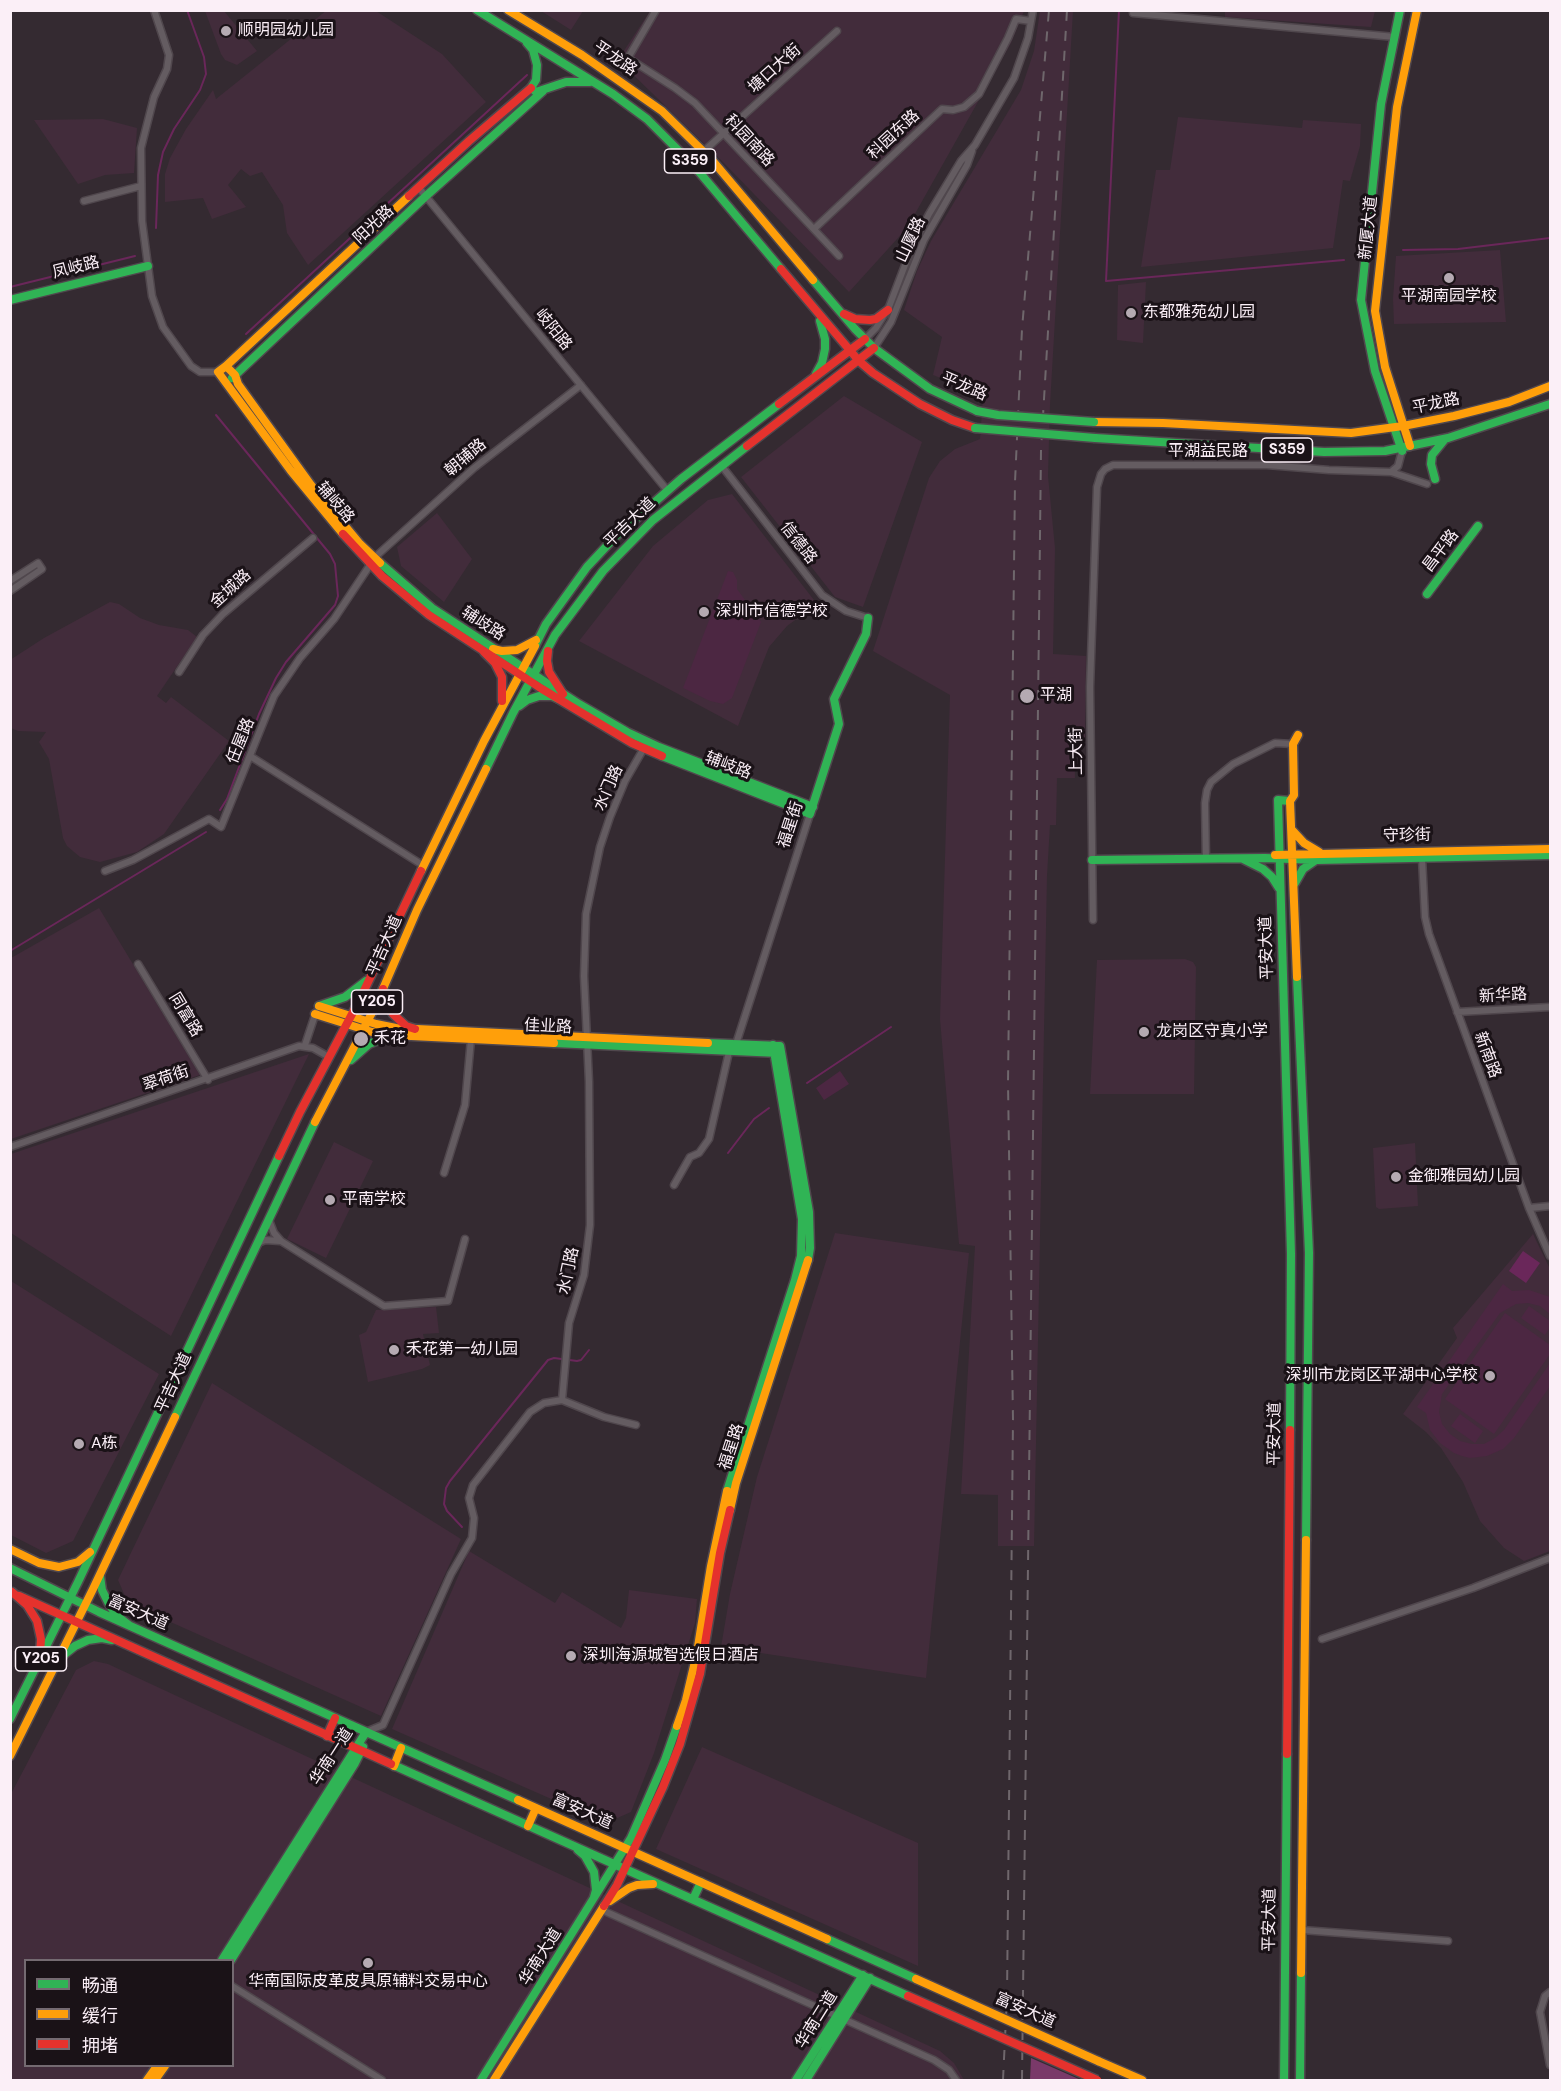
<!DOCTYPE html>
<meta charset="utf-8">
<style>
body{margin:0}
#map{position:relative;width:1561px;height:2091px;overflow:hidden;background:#342a31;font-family:"DM Sans","Noto Sans SC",sans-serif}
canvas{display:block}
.frame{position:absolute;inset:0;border:12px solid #fbeff7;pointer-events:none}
.legend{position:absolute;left:24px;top:1959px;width:210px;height:108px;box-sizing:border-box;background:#1a1217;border:2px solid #746a71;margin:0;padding:8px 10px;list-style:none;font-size:18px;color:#fbeff7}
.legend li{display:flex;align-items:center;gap:12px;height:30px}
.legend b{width:30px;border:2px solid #746a71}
</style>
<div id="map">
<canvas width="1561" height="2091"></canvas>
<div class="frame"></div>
<ul class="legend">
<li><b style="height:8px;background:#30b455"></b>畅通</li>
<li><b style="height:8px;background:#ff9f0a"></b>缓行</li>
<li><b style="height:8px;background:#e5322d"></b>拥堵</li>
</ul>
</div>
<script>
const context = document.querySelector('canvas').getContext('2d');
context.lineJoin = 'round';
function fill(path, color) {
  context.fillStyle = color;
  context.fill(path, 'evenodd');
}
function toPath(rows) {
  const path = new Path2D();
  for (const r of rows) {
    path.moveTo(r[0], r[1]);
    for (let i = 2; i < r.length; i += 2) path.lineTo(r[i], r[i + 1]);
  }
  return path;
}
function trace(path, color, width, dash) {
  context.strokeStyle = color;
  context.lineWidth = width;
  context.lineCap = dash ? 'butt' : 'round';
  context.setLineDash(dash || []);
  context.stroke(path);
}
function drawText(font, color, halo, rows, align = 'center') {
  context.font = font + ' "DM Sans","Noto Sans SC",sans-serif';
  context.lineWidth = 6;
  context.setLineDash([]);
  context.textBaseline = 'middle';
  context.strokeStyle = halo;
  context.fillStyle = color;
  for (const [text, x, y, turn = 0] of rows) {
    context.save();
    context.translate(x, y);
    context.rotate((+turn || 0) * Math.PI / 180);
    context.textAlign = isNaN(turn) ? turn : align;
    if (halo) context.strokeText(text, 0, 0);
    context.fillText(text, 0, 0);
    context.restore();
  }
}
const built = toPath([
 [327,10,376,11,442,54,486,102,308,265,287,233,283,205,262,172,250,176,241,169,228,185,246,207,212,219,203,198,165,202,165,174,170,158,186,129,213,90,216,99],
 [205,11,224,11,257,51,237,65,225,60,221,54],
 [541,11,583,11,571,30],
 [650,11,1024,11,1011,43,907,228,849,292,721,160,618,60],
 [1040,11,1073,11,1050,405,1048,476,1055,548,1053,654,1086,656,1085,738,1074,739,1075,778,1057,778,1056,825,1050,825,1047,876,1034,1546,998,1546,998,1495,961,1494,975,1246,959,1244,940,1019,950,695,873,651,929,478,940,461,955,449,980,439,983,397,978,393,933,375,942,337,904,310,917,271,931,241,1021,90,1034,51],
 [1225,11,1225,10,1375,11,1371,27,1225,17],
 [1178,117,1302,128,1303,120,1361,124,1360,146,1350,181,1343,180,1333,248,1141,267,1156,170,1170,170],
 [103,119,137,128,134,173,105,175,78,184,34,120],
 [1500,250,1506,322,1394,324,1393,299,1396,256],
 [1146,282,1143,343,1117,340,1118,285],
 [844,396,922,442,863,607,835,597,741,477],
 [732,494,817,604,787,626,769,647,738,726,579,641,653,546,708,500],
 [437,513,472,559,444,602,401,566,397,547],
 [110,602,119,604,140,618,159,625,188,630,197,637,157,696,166,703,171,697,229,741,164,834,137,852,100,862,80,857,67,846,63,838,49,759,39,742,46,732,18,731,11,728,10,660,44,638],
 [99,908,200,1075,11,1139,11,958],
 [1185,959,1193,962,1196,967,1194,1094,1090,1094,1097,960],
 [309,1054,171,1336,11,1233,11,1154],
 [334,1142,373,1161,326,1258,287,1239],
 [1415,1143,1418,1206,1379,1209,1376,1207,1373,1148],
 [835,1233,969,1253,926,1678,721,1647,730,1594,757,1477],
 [1533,1234,1550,1269,1550,1551,1524,1561,1504,1548,1480,1521,1463,1482,1441,1448,1426,1432,1403,1414,1457,1338,1453,1328],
 [11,1281,159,1374,73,1541,46,1553,11,1535],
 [436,1307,439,1333,423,1334,430,1365,422,1369,368,1382,359,1335,366,1332,376,1310],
 [212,1383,461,1539,381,1716,128,1603,118,1580],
 [469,1551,555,1603,562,1592,621,1628,626,1618,629,1590,697,1599,695,1623,654,1753,631,1812,606,1823,392,1729],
 [94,1661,108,1664,940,2051,954,2063,964,2080,11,2080,11,1794,76,1670],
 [26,1960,232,1960,232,2066,26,2066],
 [702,1747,918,1843,918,1966,656,1849]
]);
const green = toPath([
 [728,571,733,572,737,580,737,589,761,622,732,698,723,704,710,701,683,688],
 [840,1071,849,1084,824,1100,816,1088],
 [1503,1284,1512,1291,1529,1290,1550,1297,1550,1314,1540,1306,1528,1303,1516,1304,1500,1313,1442,1394,1439,1412,1442,1424,1450,1434,1460,1441,1472,1444,1484,1444,1495,1438,1504,1430,1550,1363,1550,1386,1514,1438,1503,1449,1487,1456,1470,1458,1462,1456,1454,1453,1440,1443,1430,1430,1426,1413,1417,1407],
 [1529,1306,1550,1321,1550,1327,1545,1335,1521,1318],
 [1505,1313,1550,1345,1550,1354,1494,1434,1445,1399],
 [1460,1414,1483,1431,1475,1443,1451,1426]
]);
const forest = toPath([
 [1031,2058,1081,2080,1030,2080]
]);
const water = toPath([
 [1523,1251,1540,1263,1526,1283,1509,1271]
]);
const stream = toPath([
 [1119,10,1106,281,1344,260],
 [156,228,158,175,163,152,174,129,200,90,206,74,204,57,187,10],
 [1403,250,1458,249,1550,238],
 [10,287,135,256],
 [246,334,527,75],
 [216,415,330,554,335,564,338,596,335,605,286,662,276,678,259,714,227,799,220,810],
 [10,951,206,832],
 [807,1083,891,1027],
 [728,1153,754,1119,769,1108],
 [462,1527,447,1511,444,1504,446,1488,450,1481,548,1360,554,1358,577,1361,581,1360,589,1350]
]);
const street = toPath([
 [154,10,169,55,167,69,154,97,141,148,142,221,152,296,163,327,191,366,200,372,218,372],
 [656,10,628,58,675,88,695,103,839,256],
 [1133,13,1395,37],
 [704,151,837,31],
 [419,188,667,490],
 [84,201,141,186],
 [814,229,942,109,953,110,964,107,979,94,1008,38,1016,19,1031,21],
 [865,339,876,328,889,307,910,252,929,214,961,161,975,145,1014,78,1028,38,1033,10],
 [874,348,891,322,924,240,967,165,972,151],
 [721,465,822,595,846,611,868,618],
 [1391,472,1398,466,1402,451],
 [374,558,474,468,581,385],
 [10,581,38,563,42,569,10,591],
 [179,672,203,635,223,614,313,538],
 [250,756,424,866],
 [1422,858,1425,917,1429,934,1529,1208,1550,1256],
 [1206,859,1205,803,1207,790,1211,782,1233,764,1275,743,1293,744],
 [105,871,133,860,209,819,221,827,274,696,300,658,334,619,370,565],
 [1093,920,1090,687,1097,487,1101,474,1105,469,1113,465,1267,465,1329,470,1391,472,1427,484],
 [138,964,208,1080],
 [1457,1012,1550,1007],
 [736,1044,810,814],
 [305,1045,316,1012],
 [10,1147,299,1046,313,1048,329,1057],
 [444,1173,465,1105,471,1039],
 [674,1185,690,1157,699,1153,709,1139,729,1052],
 [1529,1208,1550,1206],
 [269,1220,274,1233,281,1241,384,1306,448,1301,465,1239],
 [258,1243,265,1240,280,1241],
 [562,1400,604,1417,636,1425],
 [1322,1639,1473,1588,1550,1558],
 [366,1732,383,1725,451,1574,472,1538,474,1518,469,1498,473,1485,530,1412,544,1403,562,1400,569,1323,584,1275,590,1225,589,1082,584,976,586,914,600,847,610,817,625,781,644,748],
 [602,1910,934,2060,949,2070,956,2080],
 [1302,1930,1448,1941],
 [232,1986,382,2080],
 [1550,1992,1545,1996,1540,2012,1550,2065]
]);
const fast = toPath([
 [477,10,613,94,647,119,695,167,781,269],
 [1400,10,1381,104,1361,300,1375,371,1402,451],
 [527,43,533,50,537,65,536,80,531,88,536,92,566,82,590,82],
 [813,280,855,329,874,348,930,389,977,411],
 [10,300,148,266],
 [816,374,822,363,825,349,825,339,820,321],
 [232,378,426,196,543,91],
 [1095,438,1324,452,1385,451,1448,438,1550,404],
 [1435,479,1431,464,1432,455,1445,439],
 [380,563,432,608,579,704,627,732,659,747,813,807],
 [1427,594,1478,526],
 [535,646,546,624,587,567,616,536,681,479,779,404],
 [519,706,527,700,539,696,552,696,559,699],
 [662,756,810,814,839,724,834,699,866,634,868,618],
 [486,769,513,713,555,635,603,571,653,520,747,446],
 [1243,859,1263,869,1272,877,1279,888],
 [1092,860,1265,858,1317,860,1550,855],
 [1295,883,1303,869,1316,860],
 [1297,977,1309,1253,1306,1540],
 [319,1006,345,997,366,981],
 [554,1043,779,1053],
 [708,1043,780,1046,809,1212,810,1248,808,1260],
 [351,1060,369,1044,391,1035],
 [175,1417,315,1122],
 [1290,1430,1291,1254,1278,800,1290,801],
 [727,1491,795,1280,801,1256,802,1219,773,1045],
 [10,1568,99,1612,518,1800],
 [100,1576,102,1590,109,1604,117,1616,130,1626],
 [61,1657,75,1646,88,1640,102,1638,112,1640],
 [10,1719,78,1582,279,1156],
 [391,1764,908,1996],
 [578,1850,585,1856,594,1872,596,1890,594,1897],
 [693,1899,701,1882],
 [827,1939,916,1979],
 [222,1960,366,1732],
 [231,1960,355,1763,363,1747],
 [481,2080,631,1838,665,1760,677,1726],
 [796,2080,863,1975],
 [806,2080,870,1978],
 [1284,2080,1287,1754],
 [1300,2080,1301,1973]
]);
const slow = toPath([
 [508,10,582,55,662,111,712,160,813,280],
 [226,366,409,196],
 [1094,422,1163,423,1351,433,1403,426,1454,416,1509,402,1550,386],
 [1410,446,1385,367,1375,311,1397,107,1417,10],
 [343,534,291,471,218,372,226,366,235,375,238,384,311,485,360,544,380,563],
 [493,649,502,651,517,650,536,640],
 [1292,830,1304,843,1319,852],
 [1275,855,1550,849],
 [421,871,484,741,535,646],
 [1297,977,1290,801,1294,795,1293,744,1298,735],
 [319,1006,376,1024,396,1028,708,1043],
 [315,1014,372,1032,391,1035,554,1043],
 [315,1122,376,1005,417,910,486,769],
 [730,1510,736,1483,808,1260],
 [10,1549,39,1563,59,1567,78,1562,90,1552],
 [677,1726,686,1700,697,1653,711,1566,727,1491],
 [10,1756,93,1589,175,1417],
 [394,1766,401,1748],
 [518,1800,827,1939],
 [528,1826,536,1808],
 [610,1901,629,1888,637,1885,653,1884],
 [1301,1973,1306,1540],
 [1098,2061,1142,2080],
 [147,2080,157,2066],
 [155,2080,165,2066],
 [494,2080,604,1906]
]);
const jam = toPath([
 [409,196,469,141,531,88],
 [781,269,859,361,873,373,920,404,952,420,975,428],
 [844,314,855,319,870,320,876,319,888,310],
 [779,404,865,339],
 [747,446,874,348],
 [343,534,382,576,429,615,542,689,632,743,662,756],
 [548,651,547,661,549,672,563,694],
 [484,652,495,663,502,677,502,701],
 [383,989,384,999,393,1014,406,1026,415,1029],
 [279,1156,300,1112,360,999,421,871],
 [12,1592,27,1605,37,1621,41,1639,40,1654],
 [19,1596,391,1764],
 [327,1736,335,1718],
 [1287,1754,1290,1430],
 [604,1906,617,1885,663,1787,680,1744,700,1674,720,1553,730,1510]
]);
const rail = toPath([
 [1003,2080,1007,1996,1013,1420,1008,1083,1015,482,1022,329,1049,10],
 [1022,2080,1041,450,1067,10]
]);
const fastBridge = toPath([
 [977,411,998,415,1094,422],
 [975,428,1095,438]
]);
const slowBridge = toPath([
 [916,1979,1098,2061]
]);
const jamBridge = toPath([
 [908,1996,1097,2080]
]);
const markers = [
 [226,31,6,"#b5aab2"],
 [1449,278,6,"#b5aab2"],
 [1131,313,6,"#b5aab2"],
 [704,612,6,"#b5aab2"],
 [1027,696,8,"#b5aab2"],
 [1144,1032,6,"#b5aab2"],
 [361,1039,8,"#b5aab2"],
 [1396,1177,6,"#b5aab2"],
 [330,1200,6,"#b5aab2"],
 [394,1350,6,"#b5aab2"],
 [1490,1376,6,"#b5aab2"],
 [79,1444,6,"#b5aab2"],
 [571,1656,6,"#b5aab2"],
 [368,1963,6,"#b5aab2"]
];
const shields = [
 [690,161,51],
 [1287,450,51],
 [377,1002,51],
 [41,1659,51]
];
const shieldNames = [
 ["S359",690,161],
 ["S359",1287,450],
 ["Y205",377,1002],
 ["Y205",41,1659]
];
const poiNames = [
 ["顺明园幼儿园",238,31],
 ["平湖南园学校",1449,297,"center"],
 ["东都雅苑幼儿园",1143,313],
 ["深圳市信德学校",716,612],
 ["平湖",1040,696],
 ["龙岗区守真小学",1156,1032],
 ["禾花",374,1039],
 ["金御雅园幼儿园",1408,1177],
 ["平南学校",342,1200],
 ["禾花第一幼儿园",406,1350],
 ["深圳市龙岗区平湖中心学校",1478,1376,"right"],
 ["A栋",91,1444],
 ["深圳海源城智选假日酒店",583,1656],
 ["华南国际皮革皮具原辅料交易中心",368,1982,"center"]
];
const streetNames = [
 ["平龙路",615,59,34],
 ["塘口大街",775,69,-42],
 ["科园东路",894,135,-43],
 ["科园南路",749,141,47],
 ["阳光路",374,225,-43],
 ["新厦大道",1369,228,-84],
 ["山厦路",911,240,-65],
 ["凤岐路",76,268,-14],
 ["岐阳路",553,330,51],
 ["平龙路",964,387,23],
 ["平龙路",1436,404,-12],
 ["平湖益民路",1208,452],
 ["朝辅路",466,458,-40],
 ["辅岐路",335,503,50],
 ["平吉大道",630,523,-44],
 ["信德路",798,543,52],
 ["昌平路",1441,551,-53],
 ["金城路",231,589,-42],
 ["辅歧路",483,624,33],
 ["任屋路",241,741,-68],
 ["上大街",1077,751,-91],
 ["辅岐路",728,766,21],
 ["水门路",609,788,-66],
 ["福星街",791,825,-72],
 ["守珍街",1407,836,-1],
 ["平吉大道",385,946,-66],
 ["平安大道",1267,948,-92],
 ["新华路",1503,996,-3],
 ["同富路",185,1015,59],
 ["佳业路",548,1027,3],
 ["新南路",1487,1055,70],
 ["翠荷街",166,1079,-19],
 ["水门路",569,1271,-78],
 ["平吉大道",174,1383,-65],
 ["平安大道",1275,1434,-89],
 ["福星路",732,1447,-72],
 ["富安大道",138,1613,24],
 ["华南一道",332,1757,-57],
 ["富安大道",582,1812,24],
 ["平安大道",1270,1920,-89],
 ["华南大道",541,1957,-58],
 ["富安大道",1025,2011,24],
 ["华南二道",817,2020,-58]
];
fill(built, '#422c3b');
fill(green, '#4c2742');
fill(forest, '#7a3969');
fill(water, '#6a275a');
trace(stream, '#6a275a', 2);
trace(street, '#50474d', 9);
trace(fast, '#50474d', 11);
trace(slow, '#50474d', 11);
trace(jam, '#50474d', 11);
trace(street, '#645c61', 6);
trace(fast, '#30b455', 8);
trace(slow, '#ff9f0a', 8);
trace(jam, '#e5322d', 8);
trace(rail, '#6f676c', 2, [10, 10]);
trace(fastBridge, '#50474d', 11, []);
trace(slowBridge, '#50474d', 11, []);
trace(jamBridge, '#50474d', 11, []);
trace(fastBridge, '#30b455', 8);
trace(slowBridge, '#ff9f0a', 8);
trace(jamBridge, '#e5322d', 8);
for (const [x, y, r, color] of markers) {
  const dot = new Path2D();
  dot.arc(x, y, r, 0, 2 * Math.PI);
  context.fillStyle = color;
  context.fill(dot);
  trace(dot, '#1a1217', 2);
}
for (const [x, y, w] of shields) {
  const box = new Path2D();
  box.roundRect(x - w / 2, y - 12, w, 24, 4.5);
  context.fillStyle = '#1a1217';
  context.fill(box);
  trace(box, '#fbeff7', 1.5);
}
drawText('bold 15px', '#fbeff7', null, shieldNames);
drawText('16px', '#fbeff7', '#1a1217', poiNames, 'left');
drawText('16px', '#fbeff7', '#1a1217', streetNames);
</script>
